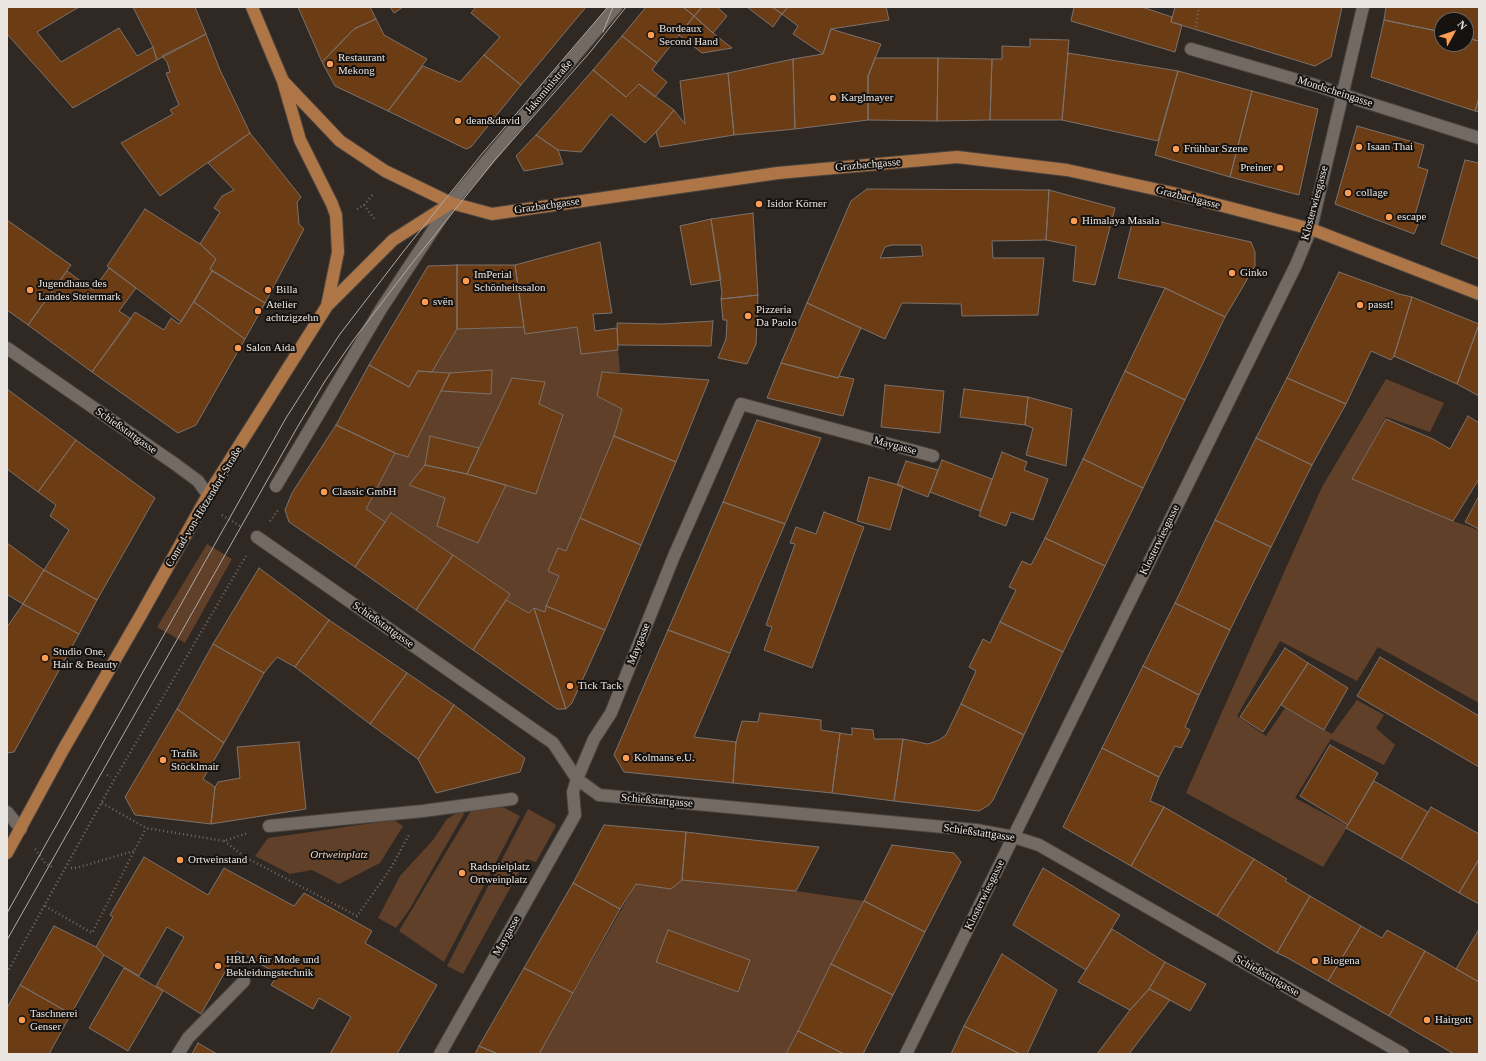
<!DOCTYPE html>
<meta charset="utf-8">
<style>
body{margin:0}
#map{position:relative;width:1486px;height:1061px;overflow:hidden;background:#302823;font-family:Georgia,serif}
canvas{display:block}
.frame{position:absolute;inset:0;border:8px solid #eae5e1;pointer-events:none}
.north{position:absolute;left:1434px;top:12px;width:40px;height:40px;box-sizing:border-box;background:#151210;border:1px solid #6a6664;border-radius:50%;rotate:50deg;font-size:11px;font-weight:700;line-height:16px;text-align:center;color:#eae5e1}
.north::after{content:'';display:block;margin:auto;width:14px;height:18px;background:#fd9d54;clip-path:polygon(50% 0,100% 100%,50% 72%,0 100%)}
</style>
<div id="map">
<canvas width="1486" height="1061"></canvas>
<div class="frame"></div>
<div class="north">N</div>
</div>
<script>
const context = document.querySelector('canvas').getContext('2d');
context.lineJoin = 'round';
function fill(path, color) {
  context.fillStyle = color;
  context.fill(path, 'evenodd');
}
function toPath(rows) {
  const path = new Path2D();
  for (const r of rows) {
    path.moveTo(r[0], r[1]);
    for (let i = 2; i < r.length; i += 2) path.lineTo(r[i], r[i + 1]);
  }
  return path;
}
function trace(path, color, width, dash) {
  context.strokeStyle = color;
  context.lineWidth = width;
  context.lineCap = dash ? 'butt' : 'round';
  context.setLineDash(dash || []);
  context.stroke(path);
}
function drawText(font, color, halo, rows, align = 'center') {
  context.font = font + ' Georgia,serif';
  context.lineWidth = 4;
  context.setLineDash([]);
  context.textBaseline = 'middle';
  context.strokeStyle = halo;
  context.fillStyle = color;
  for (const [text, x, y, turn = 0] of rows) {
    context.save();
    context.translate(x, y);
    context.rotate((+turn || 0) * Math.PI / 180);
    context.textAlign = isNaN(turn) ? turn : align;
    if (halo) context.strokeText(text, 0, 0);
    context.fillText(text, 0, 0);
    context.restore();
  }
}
const green = toPath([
 [524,327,525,334,577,327,582,354,618,350,620,372,602,372,597,396,622,409,614,436,566,551,558,548,559,576,546,606,545,612,529,613,506,600,510,594,392,513,385,522,366,509,395,453,408,457,450,373,432,372,457,329],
 [1386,379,1444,403,1430,432,1386,417,1352,479,1453,521,1479,530,1479,703,1378,647,1357,681,1280,641,1237,716,1266,736,1285,708,1332,734,1357,700,1384,715,1376,728,1395,745,1384,765,1331,739,1295,798,1348,826,1323,867,1186,793,1322,487],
 [207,544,232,559,185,643,157,627],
 [501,806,520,816,444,962,399,931,472,809],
 [528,809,555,824,556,826,536,862,526,859,463,974,447,966],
 [462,810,464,814,409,910,396,928,378,918,400,876,433,840,447,819],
 [394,820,403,826,380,863,339,884,312,870,290,874,255,856,268,838],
 [682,880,796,891,864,901,786,1054,539,1054,636,884]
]);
const building = toPath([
 [7,7,79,7,37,32,61,62,119,28,137,56,153,47,157,60,73,108,7,34,7,7],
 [133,7,195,7,206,34,157,60,153,47,133,7],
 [298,7,370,7,376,19,354,29,322,62,298,7],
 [390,7,403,7,394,13,390,7],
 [476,7,586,7,521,85,484,55,500,37,471,13,476,7],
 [646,7,683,7,694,16,657,63,622,36,646,7],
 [683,7,702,7,694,16,683,7],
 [702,7,717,7,727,16,713,33,694,16,702,7],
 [747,7,772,7,782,14,773,27,747,7],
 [772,7,788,7,782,14,772,7],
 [788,7,886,7,889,20,831,29,823,54,793,34,798,26,782,14,788,7],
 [1074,7,1142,7,1172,17,1171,22,1182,25,1175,52,1071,21,1074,7],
 [1175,7,1342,7,1331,57,1315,66,1171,22,1175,7],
 [1386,7,1479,7,1479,41,1466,38,1466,20,1442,20,1442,32,1384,20,1386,7],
 [694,16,713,33,732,48,702,53,679,35,694,16],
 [376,19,384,35,427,59,388,111,335,86,322,62,354,29,376,19],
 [1384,20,1442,32,1442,44,1466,44,1466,38,1479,41,1479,98,1475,111,1371,77,1384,20],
 [831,29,881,44,868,76,868,120,795,129,793,59,823,54,831,29],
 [206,34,220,70,250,133,160,196,121,143,173,114,170,110,179,105,166,73,170,72,167,62,162,56,206,34],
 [622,36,657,63,652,70,667,82,655,97,639,84,626,97,593,70,622,36],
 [1030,39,1069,40,1062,120,990,120,992,59,1002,59,1002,46,1030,47,1030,39],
 [1068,53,1178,71,1158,141,1062,120,1068,53],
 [484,55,521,85,471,147,466,149,388,111,423,66,460,82,484,55],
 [875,58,938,58,937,121,868,120,868,76,875,58],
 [938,58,992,59,990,120,937,121,938,58],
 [793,59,795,129,734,135,728,73,793,59],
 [593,70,626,97,639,84,674,110,656,132,645,143,611,114,581,152,558,150,536,135,593,70],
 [1178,71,1252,91,1230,177,1155,155,1178,71],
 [728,73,734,135,660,147,656,132,674,110,685,124,680,81,728,73],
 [1252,91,1318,109,1299,195,1230,177,1252,91],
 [1479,98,1479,112,1475,111,1479,98],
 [1357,126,1424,145,1418,167,1428,170,1415,215,1421,217,1414,234,1335,204,1357,126],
 [250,133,301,197,297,202,299,224,304,229,265,303,210,269,216,259,200,244,220,212,214,208,222,196,234,190,208,163,250,133],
 [536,135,558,150,563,164,524,171,516,156,536,135],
 [1465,160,1479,163,1479,259,1441,244,1465,160],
 [867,189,1049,190,1046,240,992,241,993,258,1044,258,1038,315,962,316,961,304,902,303,885,339,807,303,851,201,867,189],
 [892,245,921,245,923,256,880,258,885,247,892,245],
 [1049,190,1115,208,1095,285,1073,281,1076,246,1046,240,1049,190],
 [145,209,200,244,216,259,210,269,212,271,181,322,107,266,145,209],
 [753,213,758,295,721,299,722,293,711,219,753,213],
 [1134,216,1251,242,1255,252,1255,266,1225,317,1165,288,1118,278,1134,216],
 [711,219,721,280,691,285,680,226,711,219],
 [7,220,71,265,28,325,7,310,7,220],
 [600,242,612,313,593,314,595,331,617,328,618,350,581,354,577,327,525,334,515,265,600,242],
 [457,265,457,329,432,372,418,371,409,387,369,365,428,266,457,265],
 [457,265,515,265,524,327,457,329,457,265],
 [109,268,136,288,119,311,131,319,92,372,28,325,67,271,93,290,109,268],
 [212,271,265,303,245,339,194,302,212,271],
 [1339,272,1399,294,1412,297,1394,356,1391,360,1371,351,1346,404,1287,378,1339,272],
 [1165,288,1225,317,1185,400,1125,371,1165,288],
 [758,295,756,344,747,364,718,358,726,339,727,320,723,320,721,299,758,295],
 [1412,297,1479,324,1457,384,1394,356,1412,297],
 [194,302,245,339,196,425,178,433,92,372,135,312,164,330,171,318,179,324,194,302],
 [807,303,861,328,838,378,781,363,807,303],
 [713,321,711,346,618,345,617,323,662,324,713,321],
 [1479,325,1479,396,1457,384,1479,325],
 [781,363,838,378,839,376,854,379,843,416,767,398,781,363],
 [369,365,409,387,418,371,450,373,408,457,395,453,336,425,369,365],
 [492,370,491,394,441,391,450,373,492,370],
 [1125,371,1185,400,1143,488,1083,459,1125,371],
 [602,372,709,380,676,462,614,436,622,409,597,396,602,372],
 [512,378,545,382,539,404,563,415,536,494,467,474,512,378],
 [1287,378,1346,404,1312,465,1256,438,1287,378],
 [885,385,944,391,940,433,881,427,885,385],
 [7,389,76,440,38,492,7,469,7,389],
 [964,389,1028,397,1025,425,960,417,964,389],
 [1028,397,1072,409,1066,466,1026,455,1033,428,1025,425,1028,397],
 [1468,416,1479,423,1479,479,1453,521,1352,479,1386,419,1433,439,1450,449,1468,416],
 [757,420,821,438,785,524,723,502,757,420],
 [336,425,395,453,366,509,385,522,355,567,289,522,285,510,292,493,336,425],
 [430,436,479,448,467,474,425,465,430,436],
 [614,436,676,462,641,545,580,518,614,436],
 [1256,438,1312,465,1271,547,1215,520,1256,438],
 [76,440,155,498,97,600,44,570,69,530,50,516,56,505,38,492,76,440],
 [1002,452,1027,462,1024,470,1048,479,1033,520,1011,512,1006,526,979,516,1002,452],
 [1083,459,1143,488,1105,566,1045,538,1083,459],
 [942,460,992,479,980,511,930,492,942,460],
 [906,461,938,470,928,497,897,485,906,461],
 [425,465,467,474,506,485,478,543,437,526,445,498,409,485,425,465],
 [869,477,903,486,890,530,857,521,869,477],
 [1479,496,1479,529,1465,522,1479,496],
 [723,502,785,524,730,653,668,630,723,502],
 [824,512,864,527,812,668,764,650,772,627,766,625,795,544,790,543,796,527,816,534,824,512],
 [391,513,453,555,416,610,355,567,391,513],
 [580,518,641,545,605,630,546,606,559,576,548,571,558,548,566,551,580,518],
 [1215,520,1271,547,1230,630,1175,603,1215,520],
 [1045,538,1105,566,1063,652,1000,622,1016,590,1009,587,1022,561,1031,565,1045,538],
 [7,543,44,570,23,604,8,595,7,596,7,543],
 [453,555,510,594,473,650,416,610,453,555],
 [259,568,329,620,295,667,277,657,264,673,213,644,259,568],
 [44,570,97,600,79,634,23,604,44,570],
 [506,600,529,613,534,608,566,709,557,709,473,650,506,600],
 [1175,603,1230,630,1199,695,1143,666,1175,603],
 [23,604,79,634,14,752,7,753,7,627,23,604],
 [546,606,605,630,572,703,566,709,534,608,545,612,546,606],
 [329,620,407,673,370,724,295,667,329,620],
 [1000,622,1063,652,1024,735,961,704,976,671,969,667,983,639,990,643,1000,622],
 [668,630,730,653,694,737,736,742,733,783,624,772,614,755,668,630],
 [213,644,264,673,224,743,177,709,213,644],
 [1285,648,1308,663,1263,732,1240,717,1285,648],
 [1380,657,1479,716,1479,767,1357,696,1380,657],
 [1308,663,1348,688,1324,730,1281,705,1308,663],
 [1143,666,1199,695,1185,727,1190,730,1181,748,1175,746,1159,777,1102,748,1143,666],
 [407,673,454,705,418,759,370,724,407,673],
 [961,704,1024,735,993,800,989,805,979,811,894,801,903,739,928,744,939,740,946,735,961,704],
 [454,705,525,758,520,772,436,793,418,759,454,705],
 [177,709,224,743,203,779,215,787,211,824,135,815,125,797,177,709],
 [760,713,821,720,821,730,840,733,832,793,733,783,736,742,742,721,758,722,760,713],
 [852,728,873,730,874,739,903,739,894,801,832,793,840,733,852,735,852,728],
 [299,742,306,809,211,824,215,787,218,782,240,778,237,747,299,742],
 [1330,745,1378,773,1348,825,1300,796,1330,745],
 [1102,748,1159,777,1150,801,1164,807,1131,866,1063,827,1102,748],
 [1374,781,1428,812,1401,859,1346,828,1374,781],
 [1164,807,1254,859,1217,916,1131,866,1164,807],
 [1431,807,1479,834,1479,859,1459,893,1401,859,1431,807],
 [604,825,686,832,682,880,671,889,636,884,620,909,573,883,604,825],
 [686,832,753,840,819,847,796,891,682,880,686,832],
 [892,845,954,853,961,862,925,932,864,901,892,845],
 [144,857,208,895,224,868,294,906,304,893,372,931,365,943,437,985,397,1054,330,1054,351,1017,319,998,313,1009,271,985,278,974,237,951,201,1014,156,986,184,937,167,927,139,976,104,955,96,947,113,917,110,915,144,857],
 [1254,859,1287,879,1285,881,1310,896,1277,953,1217,916,1254,859],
 [1479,859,1479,904,1459,893,1479,859],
 [1043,868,1120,915,1086,970,1013,925,1043,868],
 [573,883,620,909,573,993,524,968,573,883],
 [1310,896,1361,926,1328,981,1286,957,1277,953,1310,896],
 [864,901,925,932,893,995,831,964,864,901],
 [54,926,96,947,104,955,71,1014,20,985,54,926],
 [1361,926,1382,938,1387,930,1425,951,1389,1016,1328,981,1361,926],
 [1112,929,1165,962,1149,989,1130,1010,1078,982,1112,929],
 [1479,929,1479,982,1456,969,1479,929],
 [668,930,750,960,738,992,656,962,668,930],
 [1425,951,1479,982,1479,1054,1454,1054,1389,1016,1425,951],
 [1002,954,1057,990,1027,1054,1020,1054,964,1026,1002,954],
 [1165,962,1206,984,1190,1011,1149,989,1165,962],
 [831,964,893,995,863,1054,844,1054,798,1031,831,964],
 [124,968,163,991,128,1051,89,1028,124,968],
 [524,968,573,993,539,1054,498,1054,479,1046,524,968],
 [20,985,71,1014,49,1054,7,1054,7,1008,20,985],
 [1149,989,1170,1000,1129,1054,1097,1054,1130,1010,1149,989],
 [964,1026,1020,1054,951,1054,964,1026],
 [798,1031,844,1054,786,1054,798,1031],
 [198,1043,217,1054,192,1054,198,1043],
 [479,1046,498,1054,475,1054,479,1046]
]);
const path = toPath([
 [1196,27,1199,7],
 [364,205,376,221],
 [357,209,364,205,374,193],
 [222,515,240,526],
 [270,521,278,510],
 [107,775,111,777],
 [102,803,146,828,224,841,248,833],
 [224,841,245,857,357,916,391,868,409,835],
 [35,849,45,863,52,867],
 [71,868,76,868,134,851],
 [45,906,92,933,146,828],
 [7,973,114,780,246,556]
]);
const lane = toPath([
 [276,486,381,309,451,203],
 [178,1054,188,1038,244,981]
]);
const street = toPath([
 [1191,49,1318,86,1362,101,1479,138],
 [451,203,616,7],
 [7,348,175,464,198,481,208,495],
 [257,537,553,743,577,779,599,795,976,830,1014,837,1039,845,1403,1054],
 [7,812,21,829],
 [269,826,423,811,512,799],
 [440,1054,575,815,573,792,577,779,594,739,611,713,674,556,741,404,933,456],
 [906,1054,1296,265,1311,229,1363,7]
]);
const primary = toPath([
 [252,7,283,81,300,140,332,204,336,215,338,252,327,306],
 [283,81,340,141,385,171,451,203,492,214,778,173,957,157,1067,170,1173,193,1311,229,1479,294],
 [7,853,63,750,142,613,208,495,327,306,393,240,451,203]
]);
const tram = toPath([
 [603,32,613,7],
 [7,913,286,418,314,374,340,334,403,252,481,155,608,7],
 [7,940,298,426,325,381,352,342,413,262,494,161,591,51,626,7]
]);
const markers = [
 [651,35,4,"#fd9d54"],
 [330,64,4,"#fd9d54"],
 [833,98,4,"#fd9d54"],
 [458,121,4,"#fd9d54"],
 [1359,147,4,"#fd9d54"],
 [1176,149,4,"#fd9d54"],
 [1280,168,4,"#fd9d54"],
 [1348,193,4,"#fd9d54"],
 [759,204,4,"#fd9d54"],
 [1389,217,4,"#fd9d54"],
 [1074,221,4,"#fd9d54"],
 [1232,273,4,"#fd9d54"],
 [466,281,4,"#fd9d54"],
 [30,290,4,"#fd9d54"],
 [268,290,4,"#fd9d54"],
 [425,302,4,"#fd9d54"],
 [1360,305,4,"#fd9d54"],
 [258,311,4,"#fd9d54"],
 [748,316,4,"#fd9d54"],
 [238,348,4,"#fd9d54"],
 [324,492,4,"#fd9d54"],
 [45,658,4,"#fd9d54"],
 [570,686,4,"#fd9d54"],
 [626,758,4,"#fd9d54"],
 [163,760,4,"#fd9d54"],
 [180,860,4,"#fd9d54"],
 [462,873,4,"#fd9d54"],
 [1315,961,4,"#fd9d54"],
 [218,966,4,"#fd9d54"],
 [22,1020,4,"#fd9d54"],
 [1427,1020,4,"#fd9d54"]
];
const poiNames = [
 ["Bordeaux",659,29],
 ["Second Hand",659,42],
 ["Restaurant",338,58],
 ["Mekong",338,71],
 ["Karglmayer",841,98],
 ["dean&david",466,121],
 ["Isaan Thai",1367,147],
 ["Frühbar Szene",1184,149],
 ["Preiner",1272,168,"right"],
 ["collage",1356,193],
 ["Isidor Körner",767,204],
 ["escape",1397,217],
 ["Himalaya Masala",1082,221],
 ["Ginko",1240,273],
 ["ImPerial",474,275],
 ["Schönheitssalon",474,288],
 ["Jugendhaus des",38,284],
 ["Landes Steiermark",38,297],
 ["Billa",276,290],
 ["svën",433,302],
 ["Atelier",266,305],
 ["achtzigzehn",266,318],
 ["passt!",1368,305],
 ["Pizzeria",756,310],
 ["Da Paolo",756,323],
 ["Salon Aida",246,348],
 ["Classic GmbH",332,492],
 ["Studio One,",53,652],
 ["Hair & Beauty",53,665],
 ["Tick Tack",578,686],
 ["Trafik",171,754],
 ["Stöcklmair",171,767],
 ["Kolmans e.U.",634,758],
 ["Ortweinstand",188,860],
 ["Radspielplatz",470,867],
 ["Ortweinplatz",470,880],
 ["HBLA für Mode und",226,960],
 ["Bekleidungstechnik",226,973],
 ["Biogena",1323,961],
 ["Taschnerei",30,1014],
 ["Genser",30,1027],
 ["Hairgott",1435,1020]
];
const streetNames = [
 ["Jakoministraße",549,87,-50],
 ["Mondscheingasse",1335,92,18],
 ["Grazbachgasse",868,165,-5],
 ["Grazbachgasse",1188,198,14],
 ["Klosterwiesgasse",1315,203,-75],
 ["Grazbachgasse",547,206,-8],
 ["Schießstattgasse",126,431,35],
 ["Maygasse",895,446,15],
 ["Conrad-von-Hötzendorf-Straße",204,507,-59],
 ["Klosterwiesgasse",1160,540,-64],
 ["Schießstattgasse",383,625,35],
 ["Maygasse",639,644,-68],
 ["Schießstattgasse",657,801,5],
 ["Schießstattgasse",979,833,8],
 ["Klosterwiesgasse",985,895,-64],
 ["Maygasse",507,936,-61],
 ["Schießstattgasse",1267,976,30]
];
const parkNames = [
 ["Ortweinplatz",339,855]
];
fill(green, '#604028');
fill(building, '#6c3c15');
trace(building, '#7b726c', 1);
trace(lane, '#4a443f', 14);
trace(street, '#4a443f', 14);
trace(primary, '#4a443f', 14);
trace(path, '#706964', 2.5, [1, 3]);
trace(lane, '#736a64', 12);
trace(street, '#736a64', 12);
trace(primary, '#ae7547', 12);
trace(tram, '#b1aba6', 1);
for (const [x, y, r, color] of markers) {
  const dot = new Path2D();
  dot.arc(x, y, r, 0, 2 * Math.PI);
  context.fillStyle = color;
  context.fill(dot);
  trace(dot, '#151210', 1.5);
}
drawText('11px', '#eae5e1', '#151210', poiNames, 'left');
drawText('11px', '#eae5e1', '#151210', streetNames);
drawText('italic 11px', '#f5d4bf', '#151210', parkNames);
</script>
